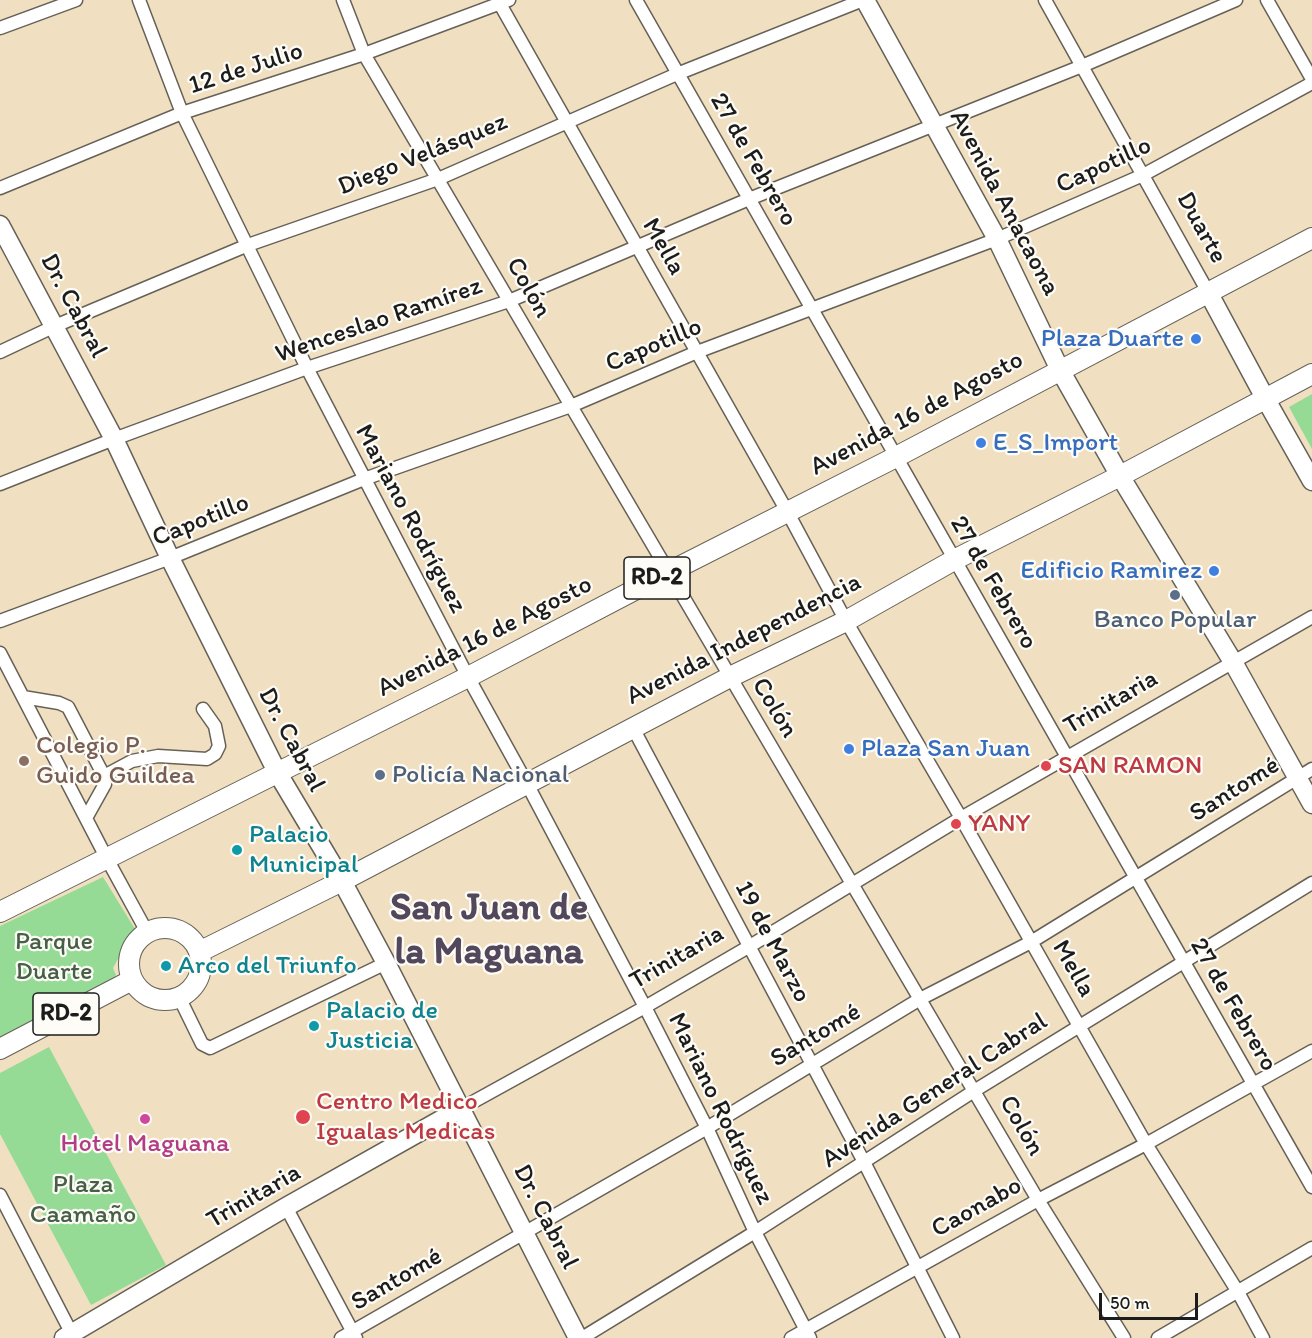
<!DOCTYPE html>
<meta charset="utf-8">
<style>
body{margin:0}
#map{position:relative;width:1312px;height:1338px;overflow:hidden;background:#f0e0c1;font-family:Itim,sans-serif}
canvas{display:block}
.scale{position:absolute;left:1099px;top:1293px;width:99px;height:27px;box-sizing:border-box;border:3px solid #1c1c1c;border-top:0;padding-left:8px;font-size:18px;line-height:21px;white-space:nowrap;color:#1c1c1c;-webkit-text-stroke:4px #fdfcf7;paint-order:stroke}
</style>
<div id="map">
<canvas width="1312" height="1338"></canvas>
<div class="scale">50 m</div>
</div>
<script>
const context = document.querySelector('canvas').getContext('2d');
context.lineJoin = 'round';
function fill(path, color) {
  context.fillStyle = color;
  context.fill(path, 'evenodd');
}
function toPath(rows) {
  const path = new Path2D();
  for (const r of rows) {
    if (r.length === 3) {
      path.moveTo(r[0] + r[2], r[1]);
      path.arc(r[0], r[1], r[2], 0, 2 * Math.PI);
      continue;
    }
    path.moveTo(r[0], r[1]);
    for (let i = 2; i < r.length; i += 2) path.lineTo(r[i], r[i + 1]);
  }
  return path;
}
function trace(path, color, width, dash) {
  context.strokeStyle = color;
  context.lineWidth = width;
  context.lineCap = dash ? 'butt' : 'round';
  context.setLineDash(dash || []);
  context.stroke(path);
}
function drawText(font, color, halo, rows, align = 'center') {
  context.font = font + ' Itim,sans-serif';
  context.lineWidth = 4.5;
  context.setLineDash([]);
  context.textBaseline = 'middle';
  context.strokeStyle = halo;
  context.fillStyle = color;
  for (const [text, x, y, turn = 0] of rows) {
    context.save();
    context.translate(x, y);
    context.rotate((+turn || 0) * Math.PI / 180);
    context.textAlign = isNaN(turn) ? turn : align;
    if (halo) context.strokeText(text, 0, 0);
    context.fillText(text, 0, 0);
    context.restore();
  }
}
const green = toPath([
 [1312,394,1312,449,1289,407],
 [103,877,135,929,113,968,116,975,105,989,0,1042,0,926],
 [49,1047,166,1265,91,1305,0,1134,0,1073]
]);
const street = toPath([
 [139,0,182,113,307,368,468,677,526,782,645,1007,707,1128,755,1232,810,1338],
 [343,0,364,54,1038,1200,1124,1338],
 [636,0,1312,1187],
 [1045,0,1208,292],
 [1267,0,1312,79],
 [500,4,788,513,846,621,961,818,1146,1144,1238,1292,1263,1338],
 [0,28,76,0],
 [0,188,182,113,364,54,509,0],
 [0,352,55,326,248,245,438,179,677,74,863,0],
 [0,484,114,439,307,368,509,301,749,199,1082,66,1236,0],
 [0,621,170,558,364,479,571,406,697,352,997,239,1143,175,1312,83],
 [0,653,106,857,147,932],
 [23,697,59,703,68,707,104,776,105,784,86,818],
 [633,728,864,1162,953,1338],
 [104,776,132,761,158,756,207,759,215,754,219,746,215,726,203,709],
 [179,997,202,1044,210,1048,386,963],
 [462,1108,645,1007,750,946,961,818,1312,617],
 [0,1195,74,1338],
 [286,1207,356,1338],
 [341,1338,707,1128,920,999,1031,942,1312,769],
 [582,1338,755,1232,974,1091,1312,883],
 [791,1338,1038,1200,1146,1144,1312,1051],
 [1158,1338,1312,1248]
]);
const secondary = toPath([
 [865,0,997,239,1060,370,1120,476,1233,662,1312,804],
 [0,225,114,439,170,558,277,772,342,881,386,963,578,1338],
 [1208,292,1265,398,1312,481],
 [64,1338,286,1207,462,1108]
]);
const primary = toPath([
 [0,912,468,677,669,572,896,457,1312,238],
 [165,964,36],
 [199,952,342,881,730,677,846,621,954,560,1120,476,1312,374],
 [0,1049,132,980]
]);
const markers = [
 [1196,339,6,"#3f7fe0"],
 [981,443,6,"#3f7fe0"],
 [1214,571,6,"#3f7fe0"],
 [1175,595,6,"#5c6f8a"],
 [849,749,6,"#3f7fe0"],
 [24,761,6,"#8d6e63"],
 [1046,766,6,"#e0444e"],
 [380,775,6,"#5c6f8a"],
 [956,824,6,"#e0444e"],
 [237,850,6,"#0f9aa8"],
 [166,966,6,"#0f9aa8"],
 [314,1026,6,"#0f9aa8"],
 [303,1117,8,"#e0444e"],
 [145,1119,6,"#d1479c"]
];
const shields = [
 [657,578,66],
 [66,1014,66]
];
const shieldNames = [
 ["RD-2",657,578],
 ["RD-2",66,1014]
];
const streetNames = [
 ["12 de Julio",246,69,-18],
 ["Diego Velásquez",423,155,-22],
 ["27 de Febrero",753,160,60],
 ["Capotillo",1104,166,-25],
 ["Avenida Anacaona",1004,203,62],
 ["Duarte",1201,228,61],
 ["Mella",663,247,60],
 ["Colón",528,288,60],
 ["Dr. Cabral",73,306,62],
 ["Wenceslao Ramírez",379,321,-19],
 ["Capotillo",654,346,-23],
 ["Avenida 16 de Agosto",917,414,-28],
 ["Mariano Rodríguez",410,519,62],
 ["Capotillo",201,521,-22],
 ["27 de Febrero",993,583,60],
 ["Avenida 16 de Agosto",485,637,-27],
 ["Avenida Independencia",744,640,-27],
 ["Trinitaria",1111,703,-30],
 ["Colón",774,708,59],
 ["Dr. Cabral",291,740,62],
 ["Santomé",1235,790,-32],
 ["19 de Marzo",772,942,62],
 ["Trinitaria",677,958,-30],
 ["Mella",1073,969,60],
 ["27 de Febrero",1233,1005,60],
 ["Santomé",816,1036,-31],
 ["Avenida General Cabral",935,1091,-33],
 ["Mariano Rodríguez",720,1109,64],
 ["Colón",1021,1126,60],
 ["Trinitaria",254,1197,-30],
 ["Caonabo",977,1208,-29],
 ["Dr. Cabral",545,1217,63],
 ["Santomé",397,1280,-30]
];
const shopNames = [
 ["Plaza Duarte",1184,339],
 ["E_S_Import",993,443,"left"],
 ["Edificio Ramirez",1202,571],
 ["Plaza San Juan",861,749,"left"]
];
const serviceNames = [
 ["Banco Popular",1175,620],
 ["Policía Nacional",392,775,"left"]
];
const educationNames = [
 ["Colegio P.",36,746],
 ["Guido Guildea",36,776]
];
const healthNames = [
 ["SAN RAMON",1058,766],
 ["YANY",968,824],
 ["Centro Medico",316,1102],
 ["Igualas Medicas",316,1132]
];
const cultureNames = [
 ["Palacio",249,835],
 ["Municipal",249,865],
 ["Arco del Triunfo",178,966],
 ["Palacio de",326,1011],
 ["Justicia",326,1041]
];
const parkNames = [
 ["Parque",54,942],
 ["Duarte",54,972],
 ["Plaza",83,1185],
 ["Caamaño",83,1215]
];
const hotelNames = [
 ["Hotel Maguana",145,1144]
];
const townNames = [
 ["San Juan de",489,909],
 ["la Maguana",489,953]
];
fill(green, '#95db95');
trace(street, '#666156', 15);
trace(secondary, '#666156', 21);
trace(primary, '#666156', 22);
trace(street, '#fff', 12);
trace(secondary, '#fff', 18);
trace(primary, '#fff', 20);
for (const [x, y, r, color] of markers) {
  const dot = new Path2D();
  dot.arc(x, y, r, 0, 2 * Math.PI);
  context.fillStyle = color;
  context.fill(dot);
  trace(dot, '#fdfcf7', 2);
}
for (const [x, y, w] of shields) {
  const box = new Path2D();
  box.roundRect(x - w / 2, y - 21, w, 42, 4.5);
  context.fillStyle = '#fdfcf7';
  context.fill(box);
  trace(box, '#1c1c1c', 1.5);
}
drawText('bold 24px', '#1c1c1c', null, shieldNames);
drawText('26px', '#1c1c1c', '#fdfcf7', streetNames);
drawText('26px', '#366cbe', '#fdfcf7', shopNames, 'right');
drawText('26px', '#4e5e75', '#fdfcf7', serviceNames);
drawText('26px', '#785e54', '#fdfcf7', educationNames, 'left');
drawText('26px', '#be3a42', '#fdfcf7', healthNames, 'left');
drawText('26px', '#0d838f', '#fdfcf7', cultureNames, 'left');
drawText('26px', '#465f46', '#fdfcf7', parkNames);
drawText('26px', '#b23c85', '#fdfcf7', hotelNames);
drawText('bold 38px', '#52475b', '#fdfcf7', townNames);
</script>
